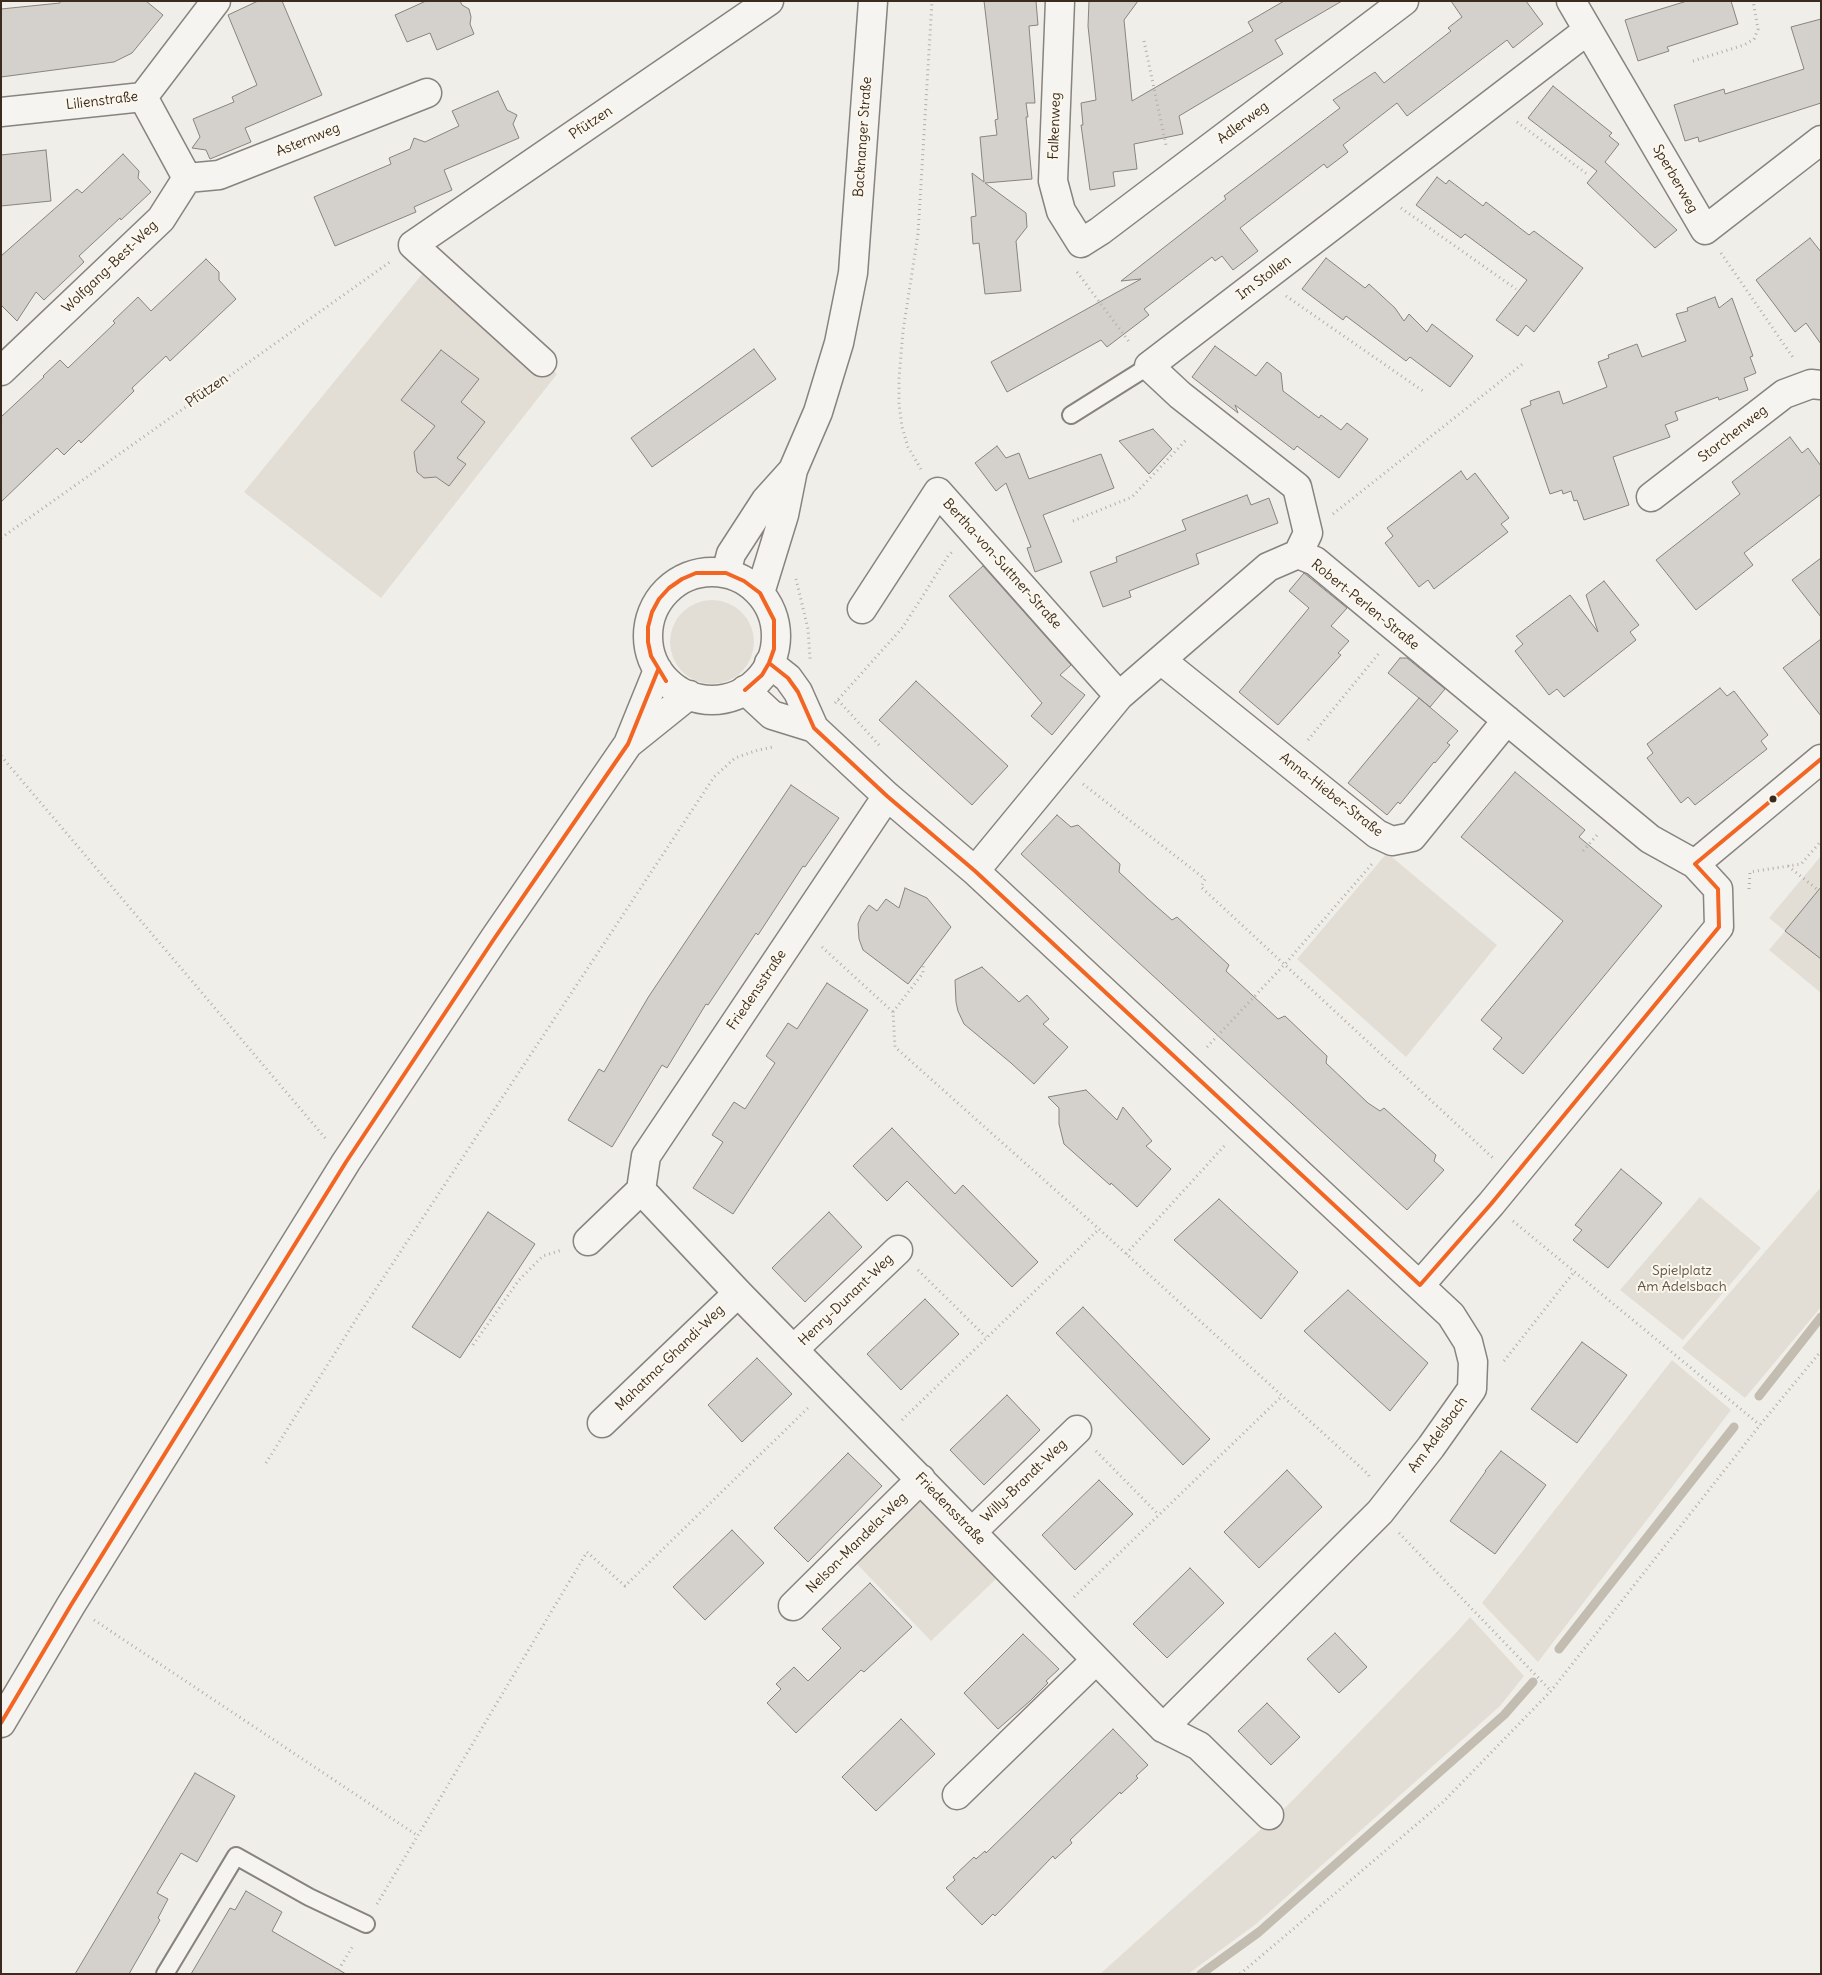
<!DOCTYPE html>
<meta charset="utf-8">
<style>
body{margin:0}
#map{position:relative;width:1822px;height:1975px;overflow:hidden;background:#f0eee8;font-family:Delius,sans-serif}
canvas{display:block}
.frame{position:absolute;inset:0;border:2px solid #3b2a1e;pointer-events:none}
</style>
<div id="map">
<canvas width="1822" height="1975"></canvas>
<div class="frame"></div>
</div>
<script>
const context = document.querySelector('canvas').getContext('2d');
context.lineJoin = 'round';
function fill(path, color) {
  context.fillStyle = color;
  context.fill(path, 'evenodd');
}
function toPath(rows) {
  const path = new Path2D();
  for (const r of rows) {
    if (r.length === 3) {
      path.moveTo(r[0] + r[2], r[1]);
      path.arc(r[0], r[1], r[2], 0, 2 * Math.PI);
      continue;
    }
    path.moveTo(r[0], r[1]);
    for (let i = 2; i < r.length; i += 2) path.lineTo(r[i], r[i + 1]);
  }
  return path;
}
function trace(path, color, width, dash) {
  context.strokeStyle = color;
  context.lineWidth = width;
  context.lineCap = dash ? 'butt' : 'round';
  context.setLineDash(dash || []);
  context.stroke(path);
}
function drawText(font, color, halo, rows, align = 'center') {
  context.font = font + ' Delius,sans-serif';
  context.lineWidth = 4;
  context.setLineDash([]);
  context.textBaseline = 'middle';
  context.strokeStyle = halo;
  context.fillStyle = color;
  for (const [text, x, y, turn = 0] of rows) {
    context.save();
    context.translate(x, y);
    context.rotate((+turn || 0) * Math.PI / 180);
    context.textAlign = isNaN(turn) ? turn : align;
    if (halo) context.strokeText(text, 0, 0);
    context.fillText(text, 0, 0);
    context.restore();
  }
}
const built = toPath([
 [432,262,557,374,381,598,244,492],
 [712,642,42],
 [1387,853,1497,945,1406,1057,1297,959],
 [1821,856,1821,993,1769,950,1785,931,1769,918],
 [1821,1187,1821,1307,1745,1398,1682,1348],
 [1700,1197,1761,1248,1683,1340,1620,1290],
 [1672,1360,1731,1410,1538,1662,1482,1603],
 [920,1500,996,1579,931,1641,855,1562],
 [1470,1617,1524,1676,1500,1706,1256,1924,1188,1974,1100,1974,1289,1804,1455,1634]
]);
const stream = toPath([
 [1759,1396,1821,1317],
 [1559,1649,1734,1427],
 [1201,1974,1259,1932,1504,1715,1533,1682]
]);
const building = toPath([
 [60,1,146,1,163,15,132,53,114,62,1,77,1,9,60,3,60,1],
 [258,1,282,1,322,95,245,128,251,142,210,159,206,150,192,148,200,137,193,119,234,102,232,97,257,85,228,15,258,1],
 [426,1,460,1,462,5,469,9,471,17,470,24,474,34,437,50,430,33,407,42,395,15,426,1],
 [984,1,1036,1,1038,25,1029,26,1035,103,1026,103,1028,117,1026,117,1032,179,985,183,1026,213,1027,227,1016,241,1021,291,985,294,979,243,973,244,971,217,976,216,972,173,984,182,980,137,997,135,995,120,998,119,984,1],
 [1089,1,1138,1,1124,20,1132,101,1253,31,1248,22,1284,1,1342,1,1275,40,1283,54,1179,116,1183,134,1134,144,1137,169,1113,172,1115,186,1090,190,1081,125,1083,125,1081,103,1096,100,1088,26,1089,1],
 [1451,1,1526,1,1543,24,1513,48,1507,40,1407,116,1397,103,1343,145,1348,152,1327,168,1324,164,1240,228,1258,251,1233,270,1222,256,1215,261,1212,257,1144,309,1149,315,1107,347,1101,340,1007,392,991,362,1141,279,1121,281,1226,199,1224,196,1340,108,1333,100,1375,72,1384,83,1451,31,1448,28,1462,17,1451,1],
 [1687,1,1731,1,1738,24,1667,47,1669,51,1638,61,1625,20,1687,1],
 [1821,19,1821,103,1699,142,1698,137,1685,141,1674,105,1724,89,1725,94,1804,69,1791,27,1821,19],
 [1553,86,1612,133,1609,136,1619,144,1605,162,1677,230,1655,248,1587,183,1597,171,1528,118,1553,86],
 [498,91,507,110,517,115,513,124,519,138,444,170,452,190,414,207,416,212,335,246,314,197,391,164,389,158,410,149,414,138,425,142,459,126,452,111,498,91],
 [46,150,51,201,1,206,1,155,46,150],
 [123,154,139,171,138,178,151,192,121,220,120,218,79,256,84,262,44,300,36,292,17,321,1,305,1,256,77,189,82,193,123,154],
 [1437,177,1446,184,1449,180,1483,206,1486,202,1529,235,1534,231,1583,268,1534,332,1526,325,1518,336,1496,320,1527,280,1465,234,1461,238,1416,205,1437,177],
 [1810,238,1821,252,1821,344,1806,323,1795,332,1756,280,1810,238],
 [1326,258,1365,288,1369,284,1395,308,1404,321,1409,314,1427,332,1432,324,1473,356,1450,387,1410,357,1406,361,1346,316,1343,320,1302,289,1326,258],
 [206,259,219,272,219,280,236,299,170,361,166,356,132,388,134,391,81,443,79,440,64,455,57,448,1,502,1,417,44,377,43,376,60,360,68,368,115,323,113,321,138,297,151,311,206,259],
 [1715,297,1719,308,1732,298,1753,356,1750,357,1756,373,1744,378,1748,390,1719,400,1718,397,1675,412,1678,420,1665,425,1670,437,1613,457,1629,505,1584,520,1577,500,1574,501,1571,491,1563,494,1562,490,1550,494,1521,409,1531,405,1530,401,1559,391,1563,404,1607,387,1598,362,1609,358,1608,355,1637,344,1642,357,1686,341,1676,314,1688,311,1687,308,1715,297],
 [1215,346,1256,376,1267,362,1281,373,1283,391,1319,418,1321,415,1341,430,1347,423,1368,439,1339,478,1297,446,1294,450,1235,405,1238,413,1192,377,1215,346],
 [754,349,776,379,652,467,631,438,754,349],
 [441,350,479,379,461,402,485,422,457,458,466,464,449,486,436,477,424,478,417,472,414,452,435,426,401,400,441,350],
 [1153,429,1172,449,1149,474,1119,441,1153,429],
 [1790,437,1802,453,1808,448,1821,466,1821,494,1744,553,1753,565,1696,610,1656,560,1740,494,1732,482,1790,437],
 [997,446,1006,458,1019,453,1029,479,1101,454,1114,488,1043,515,1062,562,1035,572,1027,548,1031,547,1006,483,996,491,975,463,997,446],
 [1461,471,1467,480,1475,473,1509,518,1501,524,1508,532,1434,589,1428,580,1419,587,1385,543,1393,536,1387,528,1461,471],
 [1247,495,1251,505,1269,498,1278,523,1196,554,1199,564,1129,591,1131,597,1103,607,1090,572,1117,562,1116,557,1186,530,1182,520,1247,495],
 [1821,558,1821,617,1792,580,1821,558],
 [983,566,1071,665,1060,675,1085,695,1052,735,1031,716,1042,703,949,596,983,566],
 [1304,573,1347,608,1331,626,1349,641,1338,653,1341,655,1278,725,1239,692,1309,608,1289,591,1304,573],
 [1604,581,1639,625,1630,632,1636,640,1564,697,1557,689,1549,695,1515,651,1523,644,1516,636,1570,595,1598,632,1586,595,1604,581],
 [1821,639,1821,716,1783,668,1821,639],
 [1400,658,1407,658,1445,689,1430,707,1388,673,1400,658],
 [916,681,1008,766,972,805,879,720,916,681],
 [1720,688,1727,696,1734,691,1768,735,1761,741,1767,749,1695,805,1688,797,1681,803,1647,758,1653,753,1647,744,1720,688],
 [1419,698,1458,731,1447,743,1450,745,1435,763,1434,762,1400,804,1398,802,1387,815,1348,783,1419,698],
 [1515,772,1585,830,1579,837,1662,906,1523,1074,1493,1049,1502,1038,1481,1020,1563,921,1461,837,1515,772],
 [791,785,839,818,805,867,803,866,758,935,756,933,708,1005,706,1004,667,1068,662,1065,612,1147,568,1120,599,1069,604,1072,649,996,791,785],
 [1057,815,1071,827,1078,825,1120,864,1119,872,1148,899,1172,920,1177,917,1229,965,1226,971,1278,1019,1285,1016,1327,1056,1326,1063,1368,1103,1380,1111,1384,1108,1436,1155,1434,1161,1444,1170,1407,1210,1021,854,1057,815],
 [1821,887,1821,959,1785,931,1821,887],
 [905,888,927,898,951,927,908,984,863,950,859,939,858,924,861,916,869,905,877,911,886,899,899,908,905,888],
 [982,967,1019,1002,1027,995,1049,1019,1043,1024,1068,1047,1034,1084,1011,1063,964,1024,958,1011,956,1002,955,980,982,967],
 [827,983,868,1010,733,1214,693,1188,723,1142,712,1135,734,1102,745,1109,775,1063,766,1056,788,1023,797,1029,827,983],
 [1086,1090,1117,1120,1123,1107,1152,1141,1146,1146,1171,1169,1137,1207,1111,1183,1110,1185,1064,1144,1059,1124,1059,1108,1048,1097,1086,1090],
 [892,1128,955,1194,963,1185,1038,1262,1012,1287,907,1181,887,1201,853,1166,892,1128],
 [1621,1169,1662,1203,1608,1268,1573,1240,1582,1230,1575,1225,1621,1169],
 [1219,1199,1298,1272,1261,1319,1174,1240,1219,1199],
 [488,1212,535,1244,460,1358,412,1327,488,1212],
 [829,1212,862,1247,805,1302,772,1268,829,1212],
 [1348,1290,1428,1363,1390,1411,1304,1331,1348,1290],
 [925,1299,959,1334,901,1390,867,1354,925,1299],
 [1083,1307,1210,1439,1183,1465,1056,1333,1083,1307],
 [1582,1342,1627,1375,1577,1443,1531,1409,1582,1342],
 [757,1358,792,1394,742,1442,708,1405,757,1358],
 [1007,1395,1040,1430,984,1485,950,1450,1007,1395],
 [1501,1451,1546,1485,1495,1554,1450,1521,1486,1471,1485,1471,1501,1451],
 [848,1453,882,1486,808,1562,774,1528,848,1453],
 [1287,1470,1322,1507,1259,1568,1224,1532,1287,1470],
 [1099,1480,1133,1514,1075,1570,1042,1535,1099,1480],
 [732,1530,764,1563,705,1620,673,1587,732,1530],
 [1190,1568,1224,1603,1167,1658,1133,1624,1190,1568],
 [870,1583,912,1627,864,1672,861,1670,796,1733,767,1703,781,1689,776,1684,794,1667,808,1681,841,1648,822,1629,870,1583],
 [1335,1633,1367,1667,1339,1693,1307,1659,1335,1633],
 [1023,1634,1059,1669,1046,1681,1048,1683,1030,1701,998,1729,964,1693,1023,1634],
 [1267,1703,1300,1737,1271,1765,1238,1731,1267,1703],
 [901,1719,935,1754,876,1811,842,1777,901,1719],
 [1113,1729,1148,1765,1136,1776,1138,1778,1121,1794,1120,1792,1070,1840,1072,1843,1055,1859,1053,1856,995,1916,993,1914,982,1925,946,1888,955,1880,953,1877,974,1857,976,1859,985,1851,986,1853,1113,1729],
 [195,1773,235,1796,197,1862,181,1853,157,1893,168,1899,158,1918,160,1920,129,1974,75,1974,195,1773],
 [246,1891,282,1912,272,1931,346,1974,191,1974,230,1908,235,1910,246,1891]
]);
const path = toPath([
 [1144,41,1166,145],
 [1693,61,1744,45,1754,39,1758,29,1753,1],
 [1517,122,1587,174],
 [1401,208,1516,289],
 [1721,253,1794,359],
 [1077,272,1130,343],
 [1286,296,1423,391],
 [921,469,908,447,902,427,899,404,899,379,903,331,918,234,932,1],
 [1333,514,1525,362],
 [1073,521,1132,497,1187,439],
 [1,538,390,262],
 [796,579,808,629,810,659],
 [838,700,879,745],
 [835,703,903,627,948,556,952,552],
 [1308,740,1380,652],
 [1,756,326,1139],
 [1083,784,1205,879,1201,887,1493,1158],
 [1583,851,1598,834],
 [1788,866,1818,890],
 [1749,889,1750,872,1801,864,1821,841],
 [822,947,893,1012,895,1047,1099,1229,1368,1474,1370,1478],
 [893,1012,923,973,923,964],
 [1207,1047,1285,964,1372,864],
 [1513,1221,1760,1425],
 [1126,1254,1226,1144],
 [918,1270,986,1337],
 [473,1345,519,1280,543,1256,562,1250],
 [1504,1361,1574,1272],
 [902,1420,1099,1229],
 [1096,1451,1159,1515],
 [266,1463,360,1313,714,777,735,758,758,750,773,747],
 [1399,1533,1551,1691],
 [1074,1597,1282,1396],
 [94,1620,418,1836],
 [377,1904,587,1552,625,1586,809,1407],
 [336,1974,354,1944],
 [1240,1974,1443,1802,1551,1691,1760,1425,1821,1351]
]);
const service = toPath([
 [1071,415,1149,366],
 [165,1974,236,1856,309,1897,366,1924]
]);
const minor = toPath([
 [1060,1,1053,181,1061,211,1081,243,1100,231,1404,1],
 [1571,1,1705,230,1821,140],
 [1,112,143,97,216,1],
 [187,178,219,175,427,93],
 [542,362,413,245,769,1],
 [1,371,161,219,187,178,143,97],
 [1651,497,1784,394,1811,384,1821,385],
 [1298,554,1308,533,1297,487,1180,395,1149,366,1588,30],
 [862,609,938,492,1119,696],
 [1161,660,1377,834,1392,841,1412,837,1507,720],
 [769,663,788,678,798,692,814,728,887,796,975,871,1451,1315,1468,1342,1473,1362,1472,1389,1431,1447,1380,1512,1163,1728],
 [745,690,772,715,814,728],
 [975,871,1119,696,1268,567,1298,554,1315,561,1650,839,1695,864],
 [641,1190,738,1293,1163,1728,1199,1746,1269,1815],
 [588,1241,641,1190,646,1156,887,796],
 [1420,1285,1491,1204,1719,927,1718,889,1695,864,1821,759],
 [794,1349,898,1250],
 [602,1423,738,1293],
 [972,1532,1077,1430],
 [793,1606,921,1479],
 [957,1795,1096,1660]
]);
const tertiary = toPath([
 [712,636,64],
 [726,573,731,554,766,500,793,470],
 [760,593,784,515,793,470,818,412,839,343,853,273,873,1],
 [628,744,689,695],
 [1,1723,71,1605,346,1162,494,939,628,744,658,670]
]);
const bus1 = toPath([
 [769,663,788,678,798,692,814,728,887,796,975,871,1420,1285],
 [666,681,651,656,648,642,648,627,652,612,659,599,669,588,682,579,696,573,726,573,744,581,760,593,774,620,774,649,769,663,762,675,745,690],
 [1420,1285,1491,1204,1719,927,1718,889,1695,864,1821,759],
 [1,1723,71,1605,346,1162,494,939,628,744,658,670]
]);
const markers = [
 [1773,799,4.5,"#3b2a1e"]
];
const streetNames = [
 ["Lilienstraße",102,101,-7],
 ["Pfützen",591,123,-34],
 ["Adlerweg",1243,123,-37],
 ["Falkenweg",1055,126,-88],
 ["Backnanger Straße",863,137,-86],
 ["Asternweg",308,140,-22],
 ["Sperberweg",1675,179,60],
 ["Wolfgang-Best-Weg",110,267,-44],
 ["Im Stollen",1264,278,-37],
 ["Pfützen",207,391,-35],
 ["Storchenweg",1733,434,-38],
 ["Bertha-von-Suttner-Straße",1002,564,48],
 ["Robert-Perlen-Straße",1365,605,39],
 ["Anna-Hieber-Straße",1331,795,38],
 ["Friedensstraße",757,990,-56],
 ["Henry-Dunant-Weg",846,1300,-44],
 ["Mahatma-Ghandi-Weg",670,1358,-44],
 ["Am Adelsbach",1438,1435,-54],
 ["Willy-Brandt-Weg",1024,1481,-44],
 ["Friedensstraße",950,1509,46],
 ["Nelson-Mandela-Weg",857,1543,-45]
];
const parkNames = [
 ["Spielplatz",1682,1271],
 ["Am Adelsbach",1682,1287]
];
fill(built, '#e3ded5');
trace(stream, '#c2bcb1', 9);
fill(building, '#d4d1cc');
trace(building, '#88837e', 1);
trace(service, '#88837e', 20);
trace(minor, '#88837e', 31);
trace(tertiary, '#88837e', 31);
trace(path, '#b2afab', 3, [1, 4]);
trace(service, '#f5f4f0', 16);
trace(minor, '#f5f4f0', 28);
trace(tertiary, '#f5f4f0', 28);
trace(bus1, '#f26522', 4);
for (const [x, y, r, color] of markers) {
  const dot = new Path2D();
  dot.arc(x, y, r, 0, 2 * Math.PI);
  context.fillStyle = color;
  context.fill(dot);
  trace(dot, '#fbf7ec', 2);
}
drawText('14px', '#3b2a1e', '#fbf7ec', streetNames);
drawText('14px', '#625448', '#fbf7ec', parkNames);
</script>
